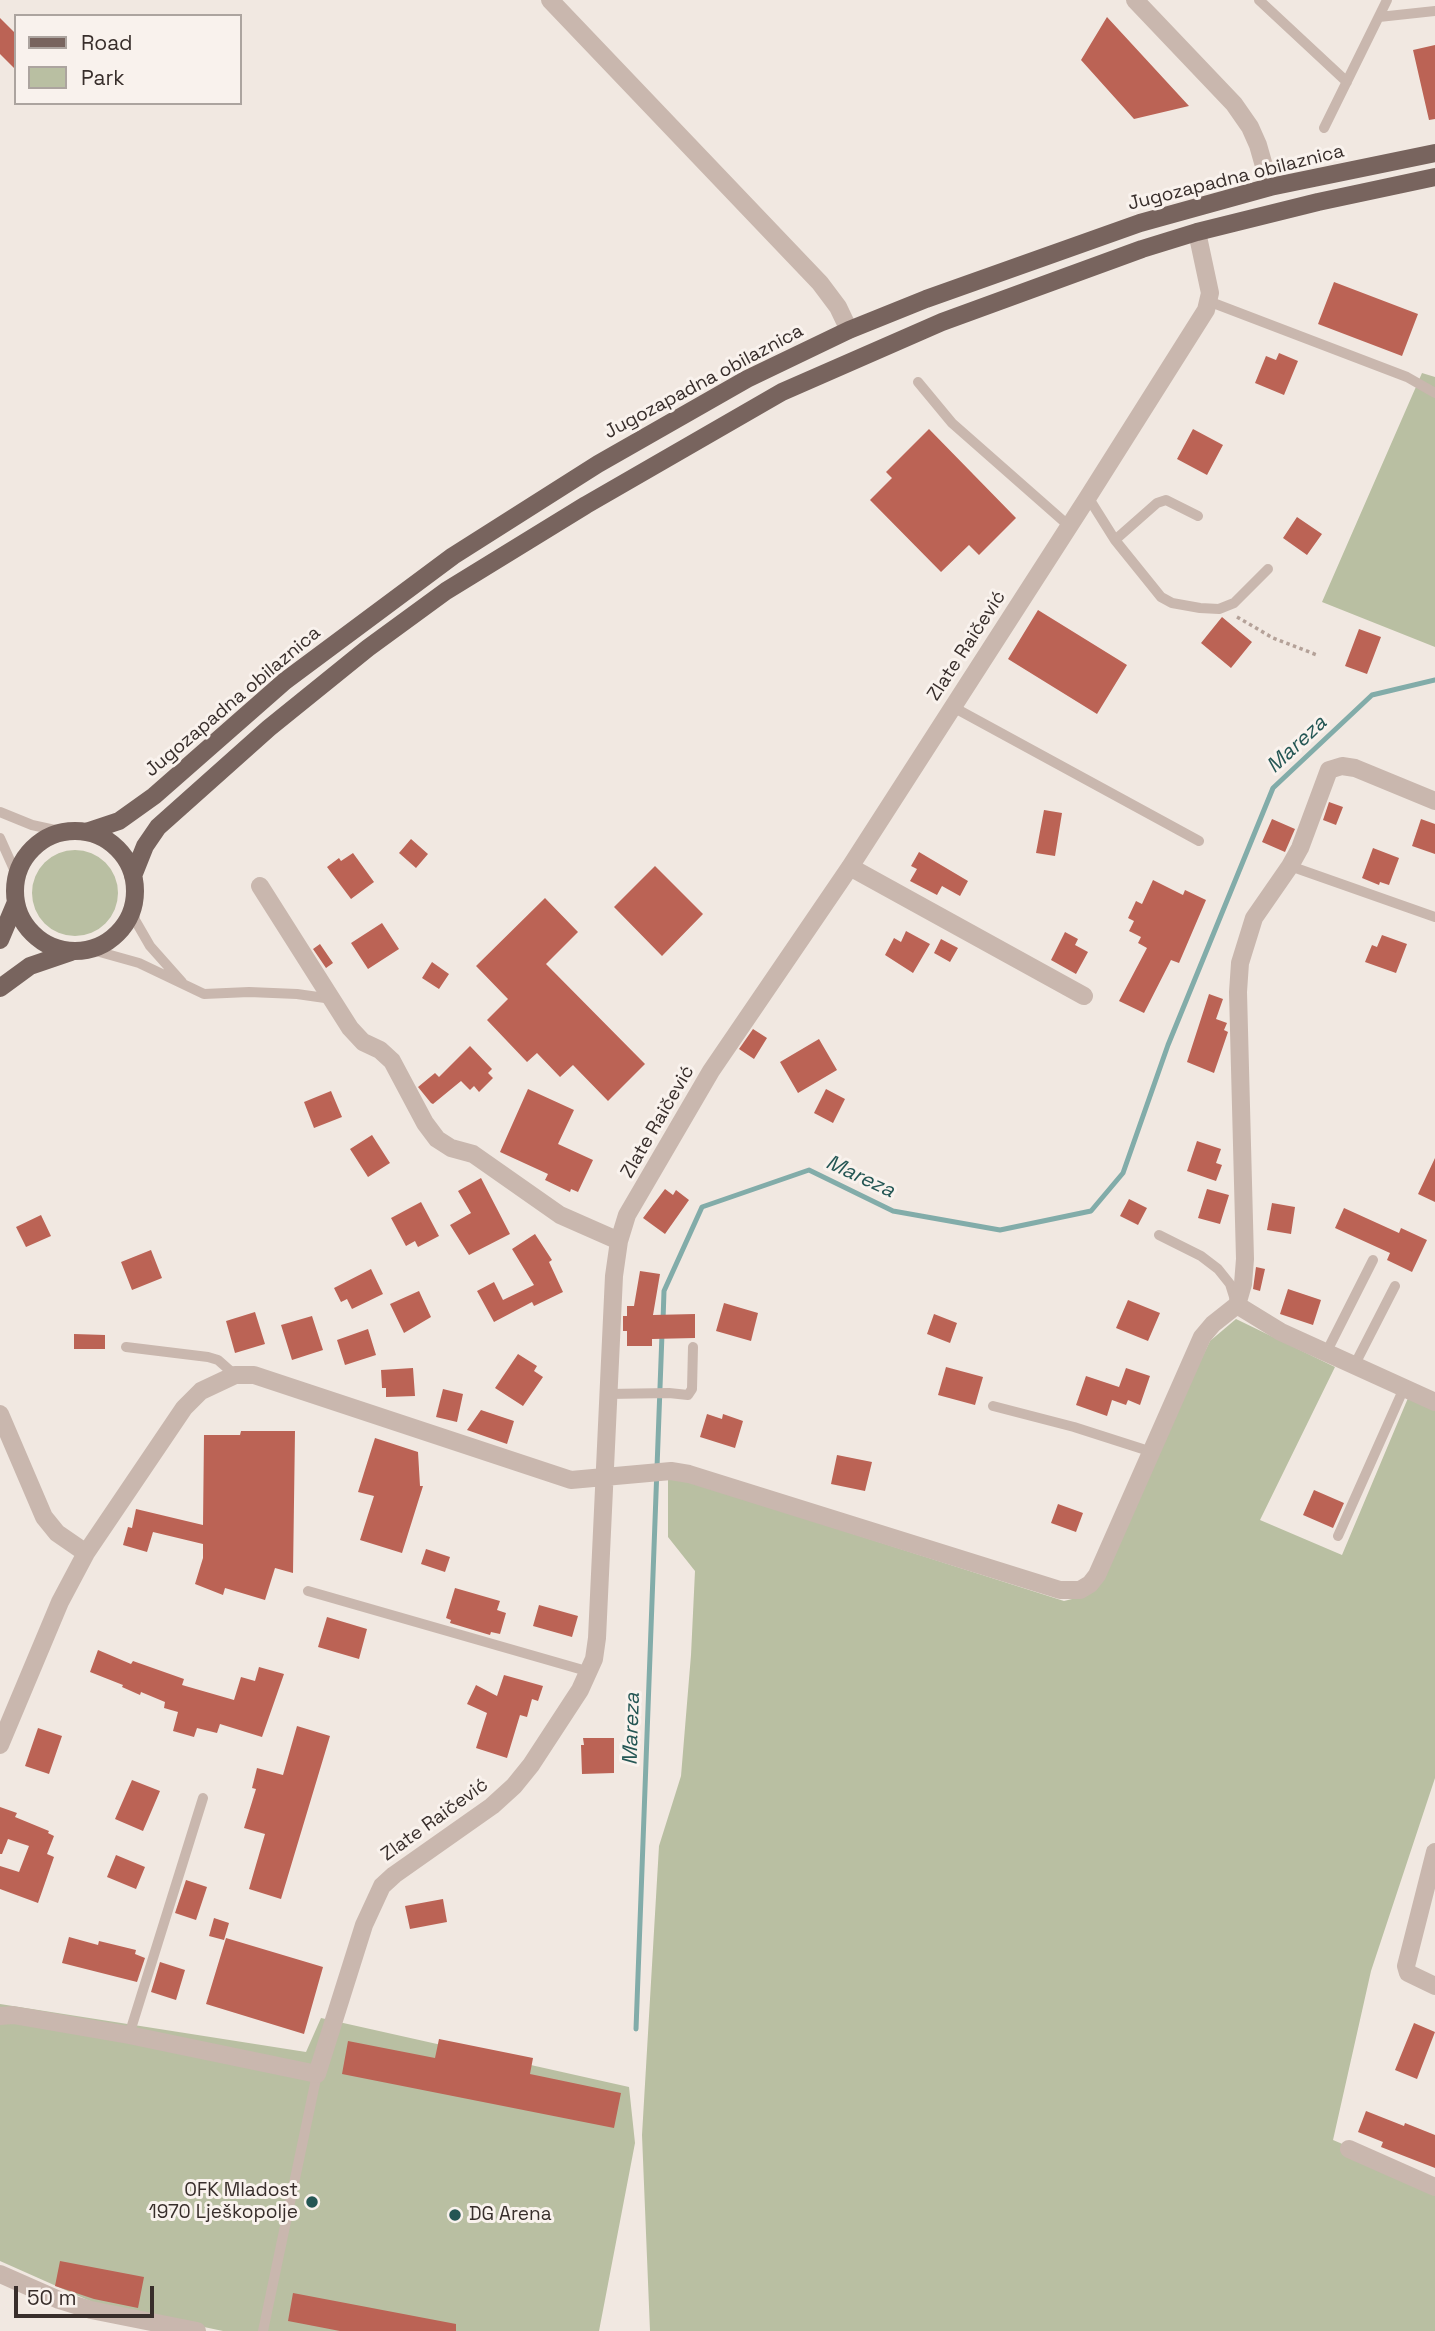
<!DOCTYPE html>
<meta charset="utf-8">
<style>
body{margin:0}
#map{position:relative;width:1435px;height:2331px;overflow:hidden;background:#f1e8e1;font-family:"Space Grotesk",sans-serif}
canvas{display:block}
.legend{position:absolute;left:14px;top:14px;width:228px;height:91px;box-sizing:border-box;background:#f9f2ed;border:2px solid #aca49f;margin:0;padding:9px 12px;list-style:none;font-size:21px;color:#382e2b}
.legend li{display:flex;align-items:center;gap:14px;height:35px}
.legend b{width:35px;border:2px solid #aca49f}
.scale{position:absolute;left:14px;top:2286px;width:140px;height:32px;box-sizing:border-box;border:4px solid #382e2b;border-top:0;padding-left:9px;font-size:21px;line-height:24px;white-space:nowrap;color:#382e2b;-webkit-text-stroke:5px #f9f2ed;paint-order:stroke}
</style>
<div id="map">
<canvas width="1435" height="2331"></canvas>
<ul class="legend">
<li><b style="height:9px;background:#78645e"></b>Road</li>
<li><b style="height:19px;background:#b9bfa2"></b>Park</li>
</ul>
<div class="scale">50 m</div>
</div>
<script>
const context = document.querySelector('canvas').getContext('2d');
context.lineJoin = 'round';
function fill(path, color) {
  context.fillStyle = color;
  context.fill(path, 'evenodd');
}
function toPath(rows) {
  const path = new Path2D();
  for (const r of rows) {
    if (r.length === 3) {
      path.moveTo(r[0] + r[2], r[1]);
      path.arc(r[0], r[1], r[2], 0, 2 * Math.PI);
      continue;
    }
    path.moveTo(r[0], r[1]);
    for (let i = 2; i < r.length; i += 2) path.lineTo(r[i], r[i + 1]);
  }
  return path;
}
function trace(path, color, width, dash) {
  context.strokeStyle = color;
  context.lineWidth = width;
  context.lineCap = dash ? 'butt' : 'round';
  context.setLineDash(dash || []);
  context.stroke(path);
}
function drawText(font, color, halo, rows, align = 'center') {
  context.font = font + ' "Space Grotesk",sans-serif';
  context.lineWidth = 6;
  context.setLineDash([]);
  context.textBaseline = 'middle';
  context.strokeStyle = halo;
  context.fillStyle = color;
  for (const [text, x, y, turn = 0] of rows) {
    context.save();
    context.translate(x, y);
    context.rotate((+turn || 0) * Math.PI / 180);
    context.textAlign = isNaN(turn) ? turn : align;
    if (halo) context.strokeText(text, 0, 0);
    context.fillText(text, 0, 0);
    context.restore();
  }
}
const green = toPath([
 [1422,373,1435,377,1435,647,1322,602],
 [75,893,43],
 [1236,1319,1335,1367,1260,1520,1342,1555,1408,1398,1435,1411,1435,1778,1371,1971,1333,2140,1435,2183,1435,2331,650,2331,642,2135,659,1846,681,1776,691,1655,695,1571,668,1537,668,1475,1064,1601,1088,1595,1210,1341],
 [0,2004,306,2052,321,2018,629,2087,635,2143,599,2331,223,2331,99,2305,0,2261]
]);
const stream = toPath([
 [663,1321,664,1291,702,1207,809,1170,893,1211,1000,1230,1091,1211,1123,1173,1168,1045,1273,788,1372,695,1435,680],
 [636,2029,662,1334]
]);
const building = toPath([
 [1107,17,1189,106,1134,119,1081,60],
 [0,18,16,34,16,70,0,54],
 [1435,45,1435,119,1429,120,1413,50],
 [1334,282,1418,314,1402,356,1318,324],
 [1279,353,1298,361,1284,395,1255,383,1266,356,1276,360],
 [929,429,1016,518,979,555,969,545,941,572,870,500,892,478,886,472],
 [1193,429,1223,445,1207,475,1177,459],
 [1297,517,1322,534,1307,555,1283,538],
 [1038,610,1127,665,1097,714,1008,659],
 [1222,617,1252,642,1231,668,1201,643],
 [1359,629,1381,637,1367,674,1345,666],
 [1329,802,1343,807,1336,825,1323,820],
 [1044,810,1062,813,1055,856,1036,853],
 [1272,819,1295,829,1285,852,1262,842],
 [1421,819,1435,824,1435,854,1412,846],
 [411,839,428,854,416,868,399,853],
 [1373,848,1399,858,1389,885,1380,882,1379,885,1362,878],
 [919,852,968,881,960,896,942,886,937,895,910,881,917,869,911,866],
 [353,853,374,882,351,899,327,867,339,858,341,861],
 [655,866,703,914,662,956,614,907],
 [1153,880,1183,895,1185,890,1206,900,1179,963,1171,960,1144,1013,1119,1001,1147,948,1138,943,1141,937,1129,931,1134,921,1128,918,1136,901,1142,904],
 [545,898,578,932,546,964,645,1064,608,1101,573,1065,560,1077,537,1053,527,1062,487,1020,508,999,476,966],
 [382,923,399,949,368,969,351,943],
 [906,931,930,944,913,973,885,955,894,938,901,942],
 [1065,932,1078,939,1075,945,1088,952,1076,974,1051,960],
 [1382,935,1407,944,1396,973,1365,962,1372,945,1377,947],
 [941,939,958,948,950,962,934,953],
 [320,944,333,963,326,968,313,949],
 [432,962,449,974,439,989,422,978],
 [1209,994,1223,999,1216,1019,1227,1023,1224,1030,1228,1032,1214,1073,1187,1062],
 [753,1029,767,1038,754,1059,739,1049],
 [819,1039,837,1070,798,1093,780,1062],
 [470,1046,492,1069,488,1073,493,1078,479,1092,474,1086,470,1090,461,1081,433,1104,431,1103,418,1087,435,1073,439,1077],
 [528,1089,574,1110,558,1144,593,1160,578,1192,571,1189,570,1192,545,1180,548,1174,500,1152],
 [826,1089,845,1099,833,1123,814,1113],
 [331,1091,342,1117,314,1128,304,1102],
 [372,1135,390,1163,368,1177,350,1149],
 [1197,1141,1221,1149,1216,1163,1222,1165,1216,1181,1187,1171],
 [1435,1158,1435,1202,1418,1194],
 [481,1178,510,1234,469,1255,450,1225,471,1213,458,1191],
 [665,1189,673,1195,676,1190,689,1200,665,1234,643,1218],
 [1207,1189,1229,1195,1220,1224,1198,1218],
 [1129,1199,1147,1208,1138,1225,1120,1216],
 [421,1202,439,1236,418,1247,415,1241,406,1246,391,1218],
 [1272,1203,1295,1207,1291,1234,1267,1230],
 [1344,1208,1399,1233,1401,1228,1427,1240,1412,1272,1387,1260,1390,1253,1335,1228],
 [41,1215,51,1236,26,1247,16,1227],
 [535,1234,552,1260,549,1262,563,1292,534,1306,532,1302,494,1322,477,1291,494,1282,503,1300,534,1285,512,1249],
 [151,1250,162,1278,132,1290,121,1262],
 [1256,1267,1265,1269,1260,1291,1253,1289],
 [371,1269,383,1294,352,1309,347,1299,341,1302,334,1288],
 [640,1271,660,1274,653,1315,695,1314,695,1338,652,1339,652,1346,627,1346,627,1331,623,1331,623,1316,627,1316,627,1306,634,1306],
 [1288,1289,1321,1300,1313,1325,1280,1314],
 [419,1291,431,1317,404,1333,390,1304],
 [1128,1300,1160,1313,1148,1341,1116,1328],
 [724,1303,758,1313,751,1341,716,1331],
 [255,1312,265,1344,235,1353,226,1321],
 [934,1314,957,1323,950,1343,927,1334],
 [312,1316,323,1350,292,1360,281,1325],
 [368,1329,376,1355,345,1365,337,1340],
 [74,1334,105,1335,105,1349,74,1349],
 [518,1354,537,1366,534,1371,543,1377,523,1406,495,1388],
 [946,1367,983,1377,975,1405,938,1395],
 [413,1368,415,1396,386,1397,386,1388,382,1388,381,1370],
 [1126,1368,1150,1376,1140,1405,1128,1400,1126,1405,1112,1400,1107,1416,1076,1405,1086,1376,1119,1387],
 [443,1389,463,1394,457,1422,436,1417],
 [481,1410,514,1421,507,1444,467,1430],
 [707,1414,722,1419,723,1414,743,1421,735,1448,700,1437],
 [241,1431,295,1431,293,1573,275,1568,265,1600,225,1588,223,1595,195,1584,203,1558,203,1544,153,1532,147,1552,123,1545,128,1527,132,1528,136,1509,203,1525,204,1435,240,1435],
 [375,1438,418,1452,420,1486,423,1486,402,1553,360,1540,374,1496,358,1492],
 [837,1455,872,1462,865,1491,831,1484],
 [1314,1490,1344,1503,1333,1528,1303,1515],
 [1058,1504,1083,1513,1076,1532,1051,1523],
 [426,1549,450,1557,445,1572,421,1564],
 [455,1588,500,1601,497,1610,506,1613,500,1634,491,1632,490,1635,450,1623,451,1620,446,1618],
 [539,1605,578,1616,572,1637,533,1626],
 [327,1617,367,1629,359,1659,318,1647],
 [98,1650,131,1664,133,1661,184,1679,182,1685,234,1700,241,1677,255,1681,259,1667,284,1674,262,1737,220,1724,217,1733,197,1728,194,1737,173,1731,178,1712,164,1708,165,1702,141,1692,140,1695,122,1687,123,1685,90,1672],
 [504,1675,543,1686,538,1701,532,1699,527,1717,520,1715,507,1758,476,1748,487,1713,467,1704,476,1685,497,1696],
 [297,1726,330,1736,281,1899,249,1889,265,1834,244,1828,256,1789,252,1788,257,1768,283,1775],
 [38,1728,62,1736,49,1774,25,1766],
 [583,1738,614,1738,614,1773,582,1774,581,1745,584,1745],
 [132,1780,160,1791,143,1831,115,1819],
 [0,1807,17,1813,15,1817,49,1831,48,1833,54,1836,47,1854,54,1857,38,1903,0,1889,0,1866,19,1872,29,1846,8,1839,2,1854,0,1854],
 [116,1855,145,1867,136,1889,107,1877],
 [186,1880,207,1887,196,1920,175,1913],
 [443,1899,447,1922,410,1929,405,1906],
 [214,1918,229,1923,224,1940,209,1936],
 [69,1937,98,1945,99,1941,136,1950,135,1954,145,1958,137,1982,62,1963],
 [226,1938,323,1967,304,2034,206,2004],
 [160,1962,185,1970,176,2000,151,1992],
 [1414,2023,1435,2032,1417,2079,1395,2070],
 [439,2039,533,2058,530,2074,621,2093,614,2128,342,2074,348,2041,435,2058],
 [1366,2111,1404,2126,1405,2123,1435,2135,1435,2168,1381,2147,1383,2142,1358,2132],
 [60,2261,144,2277,138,2308,94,2299,55,2286],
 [293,2293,456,2324,456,2331,340,2331,288,2321]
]);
const path = toPath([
 [1237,617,1273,638,1317,655]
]);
const service = toPath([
 [1259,0,1347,82],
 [1379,17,1435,11],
 [1324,128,1387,0],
 [1208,301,1407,377,1435,393],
 [918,382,952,423,1069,526],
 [1088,497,1115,540,1161,597,1172,603,1200,608,1219,609,1234,603,1268,569],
 [1115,540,1157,503,1166,500,1198,516],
 [953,707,1199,841],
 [0,812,32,825,64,832],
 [0,838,17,876],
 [1290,866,1435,917],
 [133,906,135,920,150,946,182,982],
 [89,949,139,963,204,994,249,992,297,994,332,999],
 [1159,1235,1201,1256,1218,1269,1230,1284,1236,1303],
 [126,1347,208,1357,218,1360,235,1375],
 [1326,1353,1373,1260],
 [1354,1366,1395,1286],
 [608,1394,669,1393,688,1395,692,1389,693,1347],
 [993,1406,1074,1427,1152,1452],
 [1338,1536,1404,1388],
 [308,1591,590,1672],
 [129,2035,203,1798],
 [263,2331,317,2074]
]);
const minor = toPath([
 [550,0,820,283,838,307,849,330],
 [1135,0,1234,104,1250,127,1258,145,1270,187],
 [850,867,1084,996],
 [260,886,350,1028,363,1042,380,1050,392,1061,425,1123,437,1139,451,1148,473,1154,560,1215,619,1241],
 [1237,1305,1281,1332,1435,1402],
 [0,1414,44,1517,57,1533,86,1553],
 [0,1745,60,1602,86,1553,184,1408,201,1391,235,1375,254,1375,571,1480,671,1471,689,1474,1060,1590,1080,1590,1090,1584,1097,1575,1202,1337,1213,1324,1237,1305,1243,1284,1245,1259,1238,992,1240,963,1254,918,1290,866,1300,848,1329,770,1342,766,1355,768,1435,801],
 [1435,1852,1406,1966,1408,1973,1435,1986],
 [0,2016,13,2015,129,2035,317,2074,364,1925,382,1886,394,1875,492,1806,514,1786,531,1765,580,1690,594,1659,597,1638,614,1276,619,1241,627,1215,711,1071,850,867,1088,497,1206,310,1210,293,1197,232],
 [1349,2149,1435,2187],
 [0,2274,59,2300,91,2310,197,2331]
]);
const primary = toPath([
 [75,891,60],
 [86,832,119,821,154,796,285,681,453,556,598,464,747,379,849,330,926,299,1140,223,1270,187,1435,153],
 [133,876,145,846,158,827,269,728,368,648,446,591,586,505,782,392,942,322,1142,249,1197,232,1318,202,1435,177],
 [0,940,16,902],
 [0,988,30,966,71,952]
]);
const markers = [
 [312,2202,7,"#245654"],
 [455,2215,7,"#245654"]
];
const streetNames = [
 ["Jugozapadna obilaznica",1236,178,-14],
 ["Jugozapadna obilaznica",704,382,-28],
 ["Zlate Raičević",967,646,-57],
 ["Jugozapadna obilaznica",233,702,-40],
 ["Zlate Raičević",658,1122,-60],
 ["Zlate Raičević",435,1820,-36]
];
const poiNames = [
 ["OFK Mladost",298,2191],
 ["1970 Lješkopolje",298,2213],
 ["DG Arena",469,2215,"left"]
];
const waterNames = [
 ["Mareza",1297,745,-43],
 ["Mareza",860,1177,25],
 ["Mareza",632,1729,-88]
];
fill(green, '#b9bfa2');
trace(stream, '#82aca9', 5);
fill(building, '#bb6355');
trace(path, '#b4a198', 3.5, [3.5, 3.5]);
trace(service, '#c9b7ae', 10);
trace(minor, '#c9b7ae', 18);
trace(primary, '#78645e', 18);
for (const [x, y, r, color] of markers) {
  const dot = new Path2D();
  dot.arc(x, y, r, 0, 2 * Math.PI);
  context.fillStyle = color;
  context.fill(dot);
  trace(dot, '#f9f2ed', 2.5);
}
drawText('19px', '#382e2b', '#f9f2ed', streetNames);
drawText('19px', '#382e2b', '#f9f2ed', poiNames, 'right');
drawText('italic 21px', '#245654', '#f9f2ed', waterNames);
</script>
